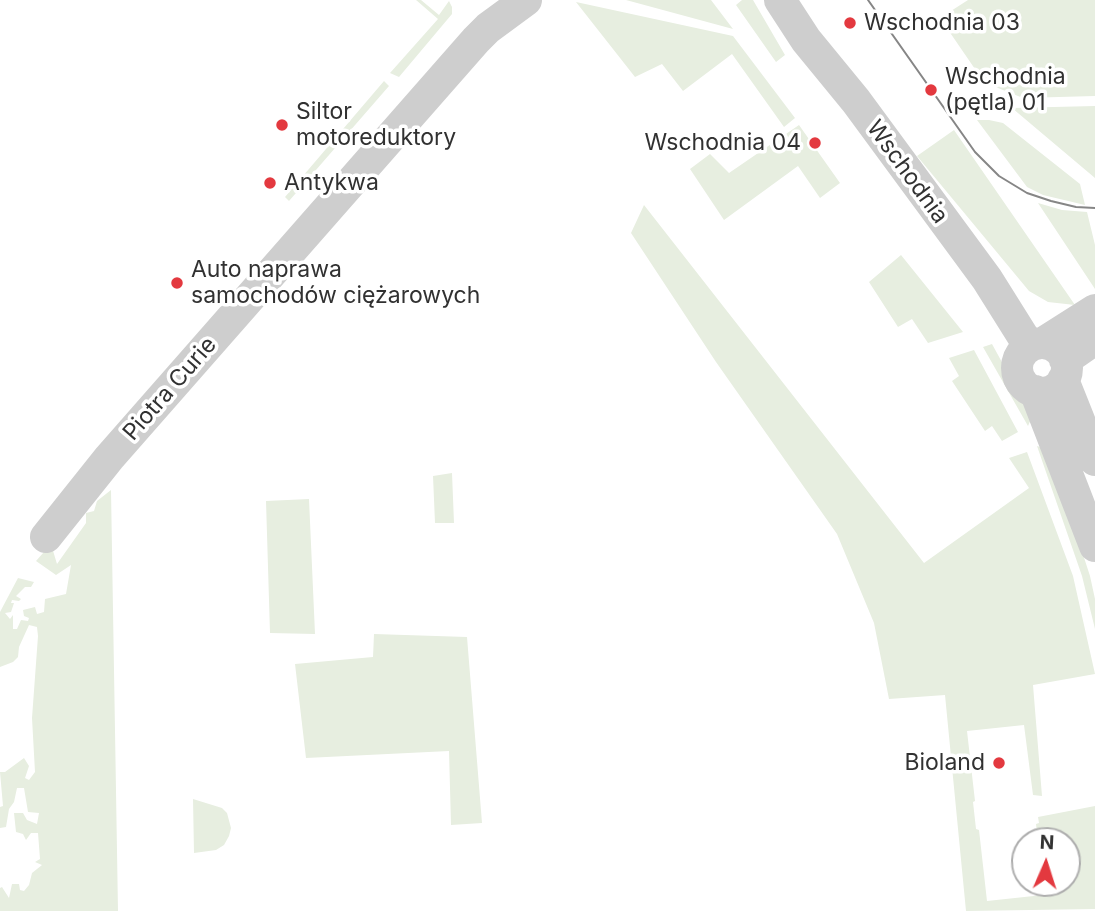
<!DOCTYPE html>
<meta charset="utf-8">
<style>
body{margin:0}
#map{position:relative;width:1095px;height:911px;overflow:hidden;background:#fff;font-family:Inter,sans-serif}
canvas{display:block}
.north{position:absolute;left:1011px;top:827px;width:70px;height:70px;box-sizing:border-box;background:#fff;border:2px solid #adadad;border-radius:50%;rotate:3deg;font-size:19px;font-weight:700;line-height:28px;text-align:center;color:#313131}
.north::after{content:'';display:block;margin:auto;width:24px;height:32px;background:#e3393f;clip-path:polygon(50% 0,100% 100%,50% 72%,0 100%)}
</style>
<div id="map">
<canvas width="1095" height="911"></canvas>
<div class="north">N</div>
</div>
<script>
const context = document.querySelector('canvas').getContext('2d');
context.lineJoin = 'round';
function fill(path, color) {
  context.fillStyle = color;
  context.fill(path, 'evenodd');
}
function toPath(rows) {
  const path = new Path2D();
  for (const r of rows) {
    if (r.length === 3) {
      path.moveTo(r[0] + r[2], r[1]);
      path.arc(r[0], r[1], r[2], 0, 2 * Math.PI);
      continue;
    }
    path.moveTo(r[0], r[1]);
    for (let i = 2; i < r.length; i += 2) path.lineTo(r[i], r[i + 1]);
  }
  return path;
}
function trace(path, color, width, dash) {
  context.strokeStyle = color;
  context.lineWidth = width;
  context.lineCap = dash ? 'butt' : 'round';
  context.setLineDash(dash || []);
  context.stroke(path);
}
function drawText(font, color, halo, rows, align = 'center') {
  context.font = font + ' Inter,sans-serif';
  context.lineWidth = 7;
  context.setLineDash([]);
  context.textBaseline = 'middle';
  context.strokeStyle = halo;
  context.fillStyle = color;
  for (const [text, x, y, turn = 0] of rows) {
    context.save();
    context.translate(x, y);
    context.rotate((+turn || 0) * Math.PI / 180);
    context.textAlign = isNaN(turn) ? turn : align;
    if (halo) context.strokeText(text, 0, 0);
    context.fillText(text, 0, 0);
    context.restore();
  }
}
const green = toPath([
 [416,0,421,0,439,15,449,1,452,7,452,14,399,77,390,73,438,19],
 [626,0,711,0,733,29],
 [742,0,753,0,785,55,776,62,736,5],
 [968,0,1095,0,1095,96,1023,98,998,88,986,81,977,72,940,18],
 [576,2,733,36,795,118,784,127,732,54,683,91,662,64,635,77],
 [384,81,389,86,289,201,285,197],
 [1095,106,1095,178,1012,108],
 [977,120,989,120,1003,123,1080,184,1085,205,1043,195,1027,187],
 [799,125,840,183,820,198,798,166,724,220,690,169,710,154,729,173],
 [954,130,1075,305,1048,302,1029,291,917,156],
 [1038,203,1062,210,1087,212,1095,245,1095,289],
 [644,205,924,563,1029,488,1009,458,1027,452,1073,576,1095,674,1033,685,1042,796,1033,795,1024,725,967,731,975,801,973,802,976,829,979,830,987,901,1043,895,1042,883,1067,883,1067,841,1038,841,1036,824,1039,823,1038,817,1095,806,1095,909,966,911,945,695,889,699,874,623,837,534,716,362,631,233],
 [901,255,963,332,928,343,912,319,898,327,869,282],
 [992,344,1032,417,1028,426,983,347],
 [974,350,1018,432,1002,441,992,426,985,431,952,381,959,376,949,358],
 [1037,446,1049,450,1090,576,1095,599,1095,629,1082,576],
 [452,473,454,523,435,523,433,476],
 [111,490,118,911,0,911,0,888,2,887,9,898,12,884,19,884,20,890,24,891,29,885,32,873,42,865,35,862,40,859,38,833,31,833,26,840,23,834,16,832,14,813,23,813,27,820,37,824,39,813,28,812,24,788,17,788,14,802,9,809,6,827,0,828,0,807,3,806,0,772,5,772,24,758,29,766,25,778,29,780,35,772,32,718,38,636,37,627,29,625,19,647,18,657,13,662,0,667,0,612,18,578,34,582,31,587,25,587,16,596,21,599,19,601,12,600,11,603,14,603,11,612,5,613,10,619,13,615,13,629,17,629,21,620,28,621,29,618,24,616,23,610,35,607,37,614,44,612,45,599,66,594,71,565,56,575,36,561,51,544,57,564,86,523,86,513,94,511,97,501],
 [309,499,315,634,270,633,266,501],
 [374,634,467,637,482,823,451,825,449,751,306,758,295,664,373,657],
 [193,799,222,808,227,813,231,828,229,836,224,845,216,850,194,853]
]);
const minor = toPath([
 [780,0,806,40,856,101,987,279,1029,346],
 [1043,343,1095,310],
 [1042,368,25],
 [1065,360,1095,339],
 [1063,380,1095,460],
 [1035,391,1095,546],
 [46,537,109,458,476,40,488,28,526,0]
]);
const tram = toPath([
 [868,0,975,152,999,176,1027,193,1051,201,1076,207,1095,208]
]);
const markers = [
 [850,23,7,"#e3393f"],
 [931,90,7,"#e3393f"],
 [282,125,7,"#e3393f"],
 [815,143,7,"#e3393f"],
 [270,183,7,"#e3393f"],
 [177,283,7,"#e3393f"],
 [999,763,7,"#e3393f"]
];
const poiNames = [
 ["Wschodnia 03",864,23],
 ["Wschodnia",945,77],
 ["(pętla) 01",945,103],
 ["Siltor",296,112],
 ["motoreduktory",296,138],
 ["Wschodnia 04",801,143,"right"],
 ["Antykwa",284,183],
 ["Auto naprawa",191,270],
 ["samochodów ciężarowych",191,296],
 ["Bioland",985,763,"right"]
];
const streetNames = [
 ["Wschodnia",907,172,54],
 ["Piotra Curie",170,389,-49]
];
fill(green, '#e7eee0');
trace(minor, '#cecece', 32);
trace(tram, '#868686', 2);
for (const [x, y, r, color] of markers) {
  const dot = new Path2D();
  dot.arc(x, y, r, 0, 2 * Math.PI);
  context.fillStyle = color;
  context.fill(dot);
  trace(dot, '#fff', 2.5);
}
drawText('23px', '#313131', '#fff', poiNames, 'left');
drawText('23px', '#313131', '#fff', streetNames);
</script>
